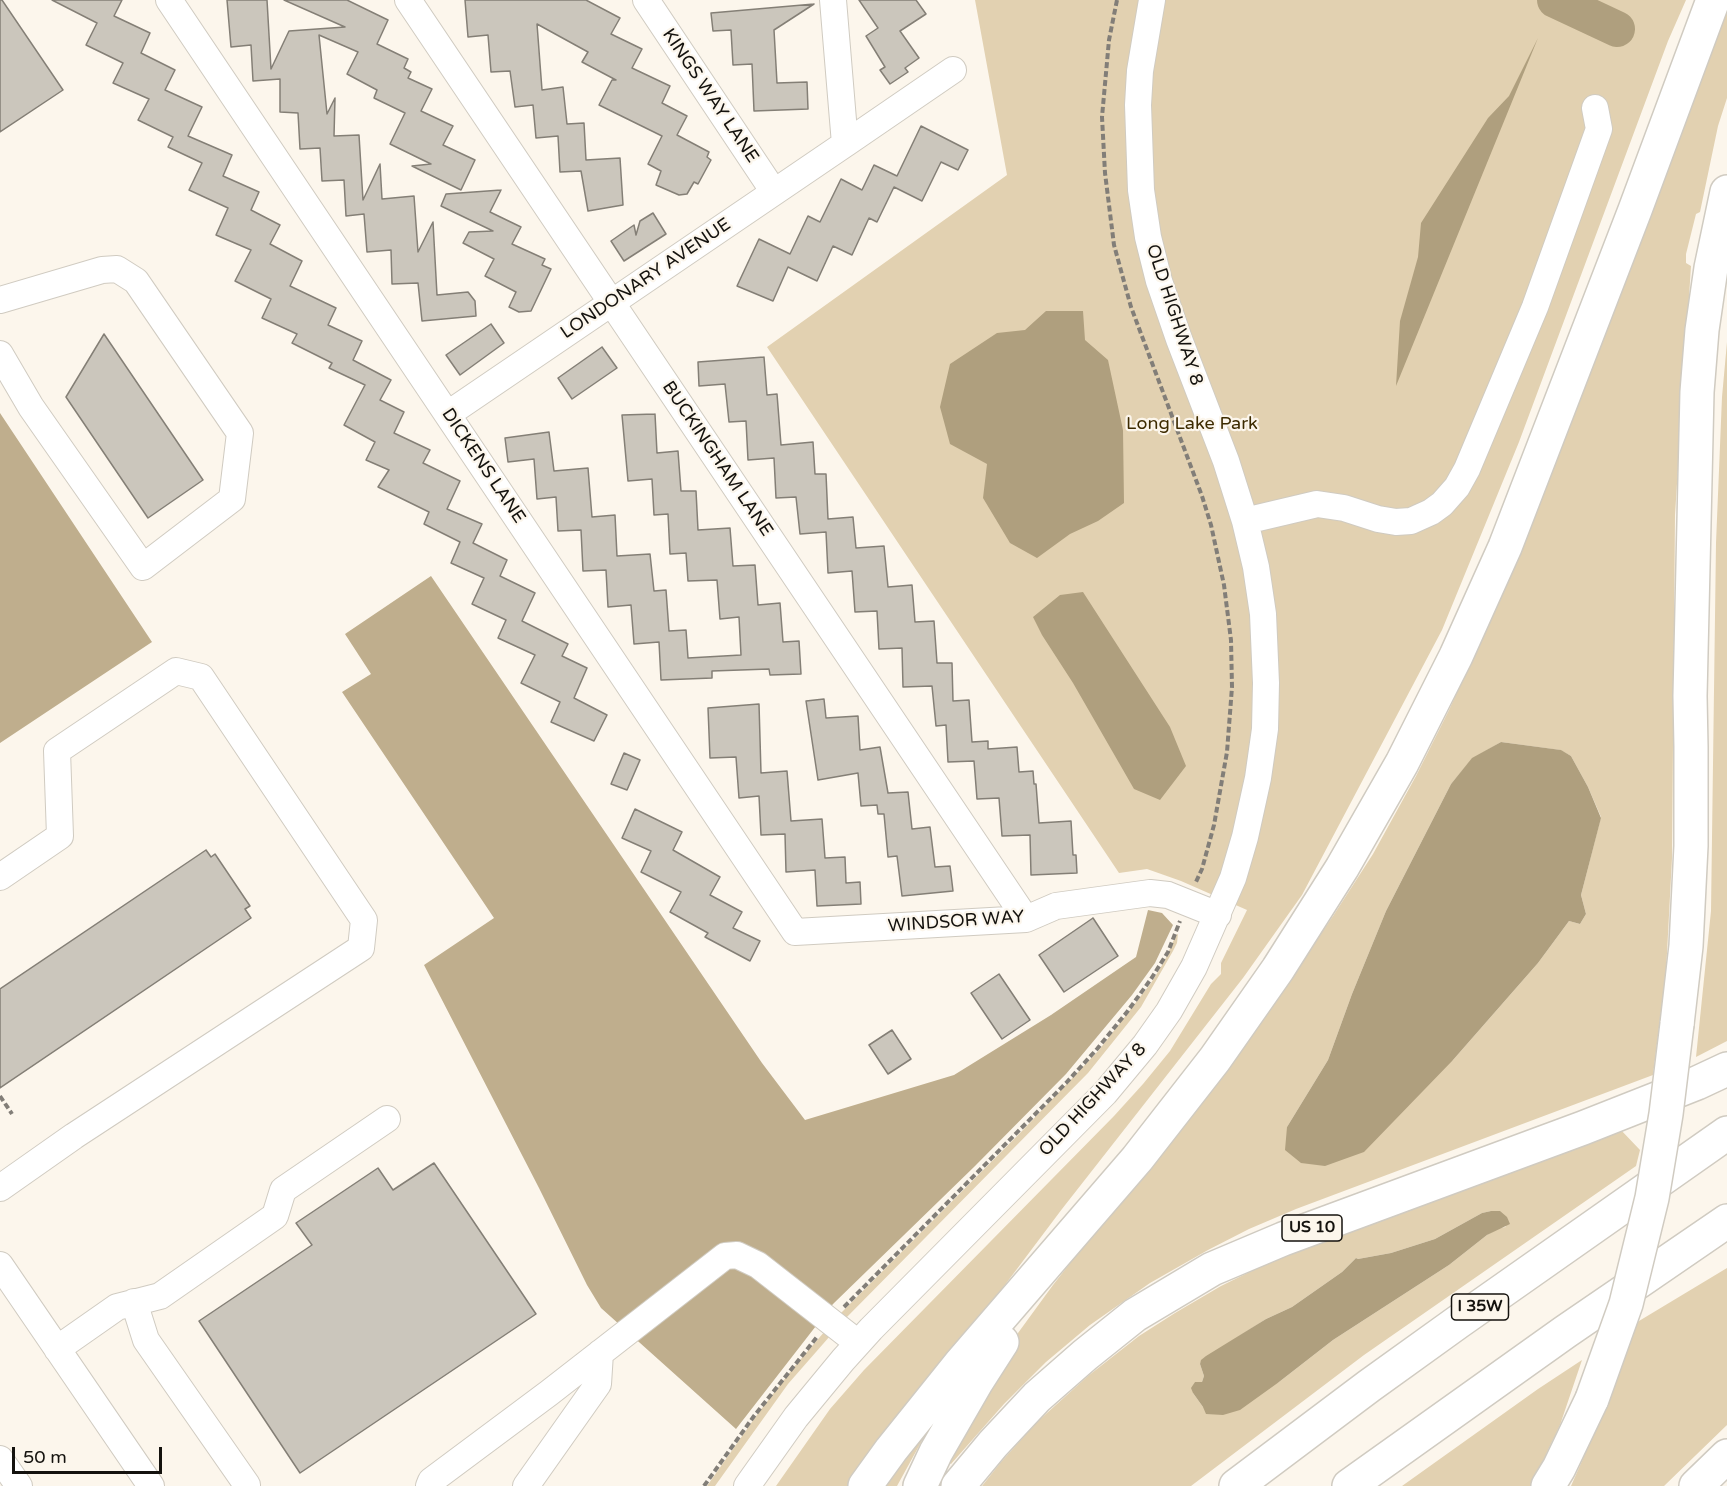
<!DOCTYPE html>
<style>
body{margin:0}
#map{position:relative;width:1727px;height:1486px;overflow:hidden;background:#fcf6ec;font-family:"Varela Round",sans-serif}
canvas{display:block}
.scale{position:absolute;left:12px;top:1447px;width:150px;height:27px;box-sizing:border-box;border:3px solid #14120e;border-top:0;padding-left:8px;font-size:18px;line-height:21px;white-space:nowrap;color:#14120e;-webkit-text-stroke:4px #fcf6ec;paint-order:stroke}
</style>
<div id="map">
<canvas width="1727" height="1486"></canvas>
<div class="scale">50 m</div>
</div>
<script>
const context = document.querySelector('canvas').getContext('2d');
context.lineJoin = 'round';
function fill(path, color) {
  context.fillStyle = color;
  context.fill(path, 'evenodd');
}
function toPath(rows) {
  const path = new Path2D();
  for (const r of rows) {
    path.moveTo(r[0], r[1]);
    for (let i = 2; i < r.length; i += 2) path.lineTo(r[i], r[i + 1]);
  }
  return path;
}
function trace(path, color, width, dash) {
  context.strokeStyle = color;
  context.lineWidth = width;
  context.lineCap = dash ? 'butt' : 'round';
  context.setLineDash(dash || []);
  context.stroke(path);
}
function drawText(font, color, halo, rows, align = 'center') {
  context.font = font + ' "Varela Round",sans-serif';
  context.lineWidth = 4.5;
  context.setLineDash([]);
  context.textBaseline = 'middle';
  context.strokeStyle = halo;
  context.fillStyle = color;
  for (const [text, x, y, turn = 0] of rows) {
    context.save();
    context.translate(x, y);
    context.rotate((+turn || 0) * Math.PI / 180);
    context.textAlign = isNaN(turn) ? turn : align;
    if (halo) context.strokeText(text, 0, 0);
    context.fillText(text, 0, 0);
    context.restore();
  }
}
const green = toPath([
 [975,0,1686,0,1668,41,1519,442,1442,630,1302,895,1243,978,1062,1209,854,1486,776,1486,830,1409,864,1370,1114,1116,1143,1084,1170,1051,1211,984,1221,974,1221,963,1247,910,1181,881,1147,869,1119,873,767,347,1007,175],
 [1727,12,1727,98,1718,126,1700,212,1696,214,1686,254,1686,263,1691,266,1675,515,1672,858,1666,972,1653,1075,1296,1209,1249,1229,1208,1250,1150,1283,1090,1325,1046,1362,1004,1404,951,1464,942,1457,1018,1333,1053,1285,1250,1032,1292,976,1333,916,1373,854,1416,776,1449,710,1480,641,1649,203,1679,139],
 [1501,742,1560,750,1571,756,1588,787,1601,817,1581,895,1586,914,1580,924,1569,921,1538,963,1453,1060,1287,1127,1328,1060,1352,994,1386,911,1451,784,1472,759],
 [1727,342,1727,1041,1696,1057,1711,911,1716,543,1722,397],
 [1178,934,1177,943,1173,951,1141,1007,1088,1073,844,1320,788,1384,715,1486,707,1486,759,1412,794,1367,838,1316,1022,1131,1099,1050,1151,983,1164,962,1176,935],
 [1620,1129,1640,1150,1636,1166,1364,1355,1191,1486,982,1486,1001,1462,1037,1422,1088,1376,1139,1336,1175,1313,1221,1286,1272,1261],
 [1491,1211,1506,1227,1499,1228,1487,1235,1449,1265,1333,1340,1279,1382,1203,1407,1193,1393,1195,1382,1202,1382,1204,1376,1200,1364,1202,1360,1266,1319,1292,1307,1342,1272,1356,1258,1358,1259,1391,1253,1435,1239,1482,1213],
 [1727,1268,1727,1425,1664,1486,1571,1486,1613,1390,1634,1324],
 [1582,1360,1560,1425,1531,1486,1402,1486,1538,1389],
 [935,1417,897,1486,878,1486]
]);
const forest = toPath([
 [0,413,152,642,0,743],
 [431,576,762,1063,805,1120,954,1075,1051,1015,1136,957,1148,910,1162,913,1173,925,1155,963,1132,995,1066,1074,975,1166,833,1304,736,1429,601,1308,587,1285,539,1188,424,965,494,918,342,692,371,674,345,634]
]);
const water = toPath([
 [1538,38,1396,386,1400,321,1418,257,1421,223,1488,118,1509,96],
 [1046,311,1083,311,1085,340,1108,360,1123,430,1124,503,1098,521,1070,534,1037,558,1010,543,983,498,987,464,950,444,940,407,950,364,997,333,1025,330],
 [1083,592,1170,727,1186,766,1160,800,1134,789,1073,683,1042,635,1033,617,1060,595],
 [1501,742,1561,750,1571,756,1588,787,1601,818,1581,895,1586,914,1580,924,1569,921,1538,963,1453,1060,1364,1152,1325,1166,1301,1163,1285,1150,1287,1127,1328,1060,1352,994,1386,911,1451,784,1472,758],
 [1491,1211,1500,1211,1507,1217,1510,1224,1487,1235,1449,1265,1333,1340,1279,1382,1240,1410,1223,1415,1206,1414,1203,1407,1193,1393,1191,1388,1195,1382,1202,1382,1204,1376,1200,1364,1201,1360,1206,1356,1266,1319,1292,1307,1342,1272,1356,1258,1358,1259,1391,1253,1435,1239,1482,1213]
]);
const river = toPath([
 [1555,0,1617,29]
]);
const building = toPath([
 [0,0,2,0,63,90,0,132,0,0],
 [52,0,122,0,114,16,150,33,141,53,175,70,165,90,202,107,188,136,232,155,223,176,259,192,251,210,280,225,270,244,302,261,290,286,336,308,328,325,362,341,353,360,391,380,380,400,404,412,394,433,430,450,423,463,460,481,447,509,482,524,473,543,507,560,500,576,535,593,522,621,568,644,562,656,587,668,574,698,607,715,594,741,551,722,560,702,521,683,535,655,498,638,506,620,472,604,484,578,451,563,460,542,424,524,429,512,378,487,389,470,366,460,375,442,344,425,365,385,329,368,332,363,292,343,297,334,262,318,271,299,235,281,251,250,216,235,228,208,189,190,202,163,168,147,173,137,138,120,149,99,113,83,123,63,86,45,97,23,52,0],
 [227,0,267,0,271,69,289,31,345,27,284,0,347,0,388,20,377,44,408,59,404,68,411,72,408,78,432,89,421,111,453,126,443,145,475,160,461,190,412,166,431,164,390,144,405,113,374,98,377,90,347,74,358,52,319,35,327,114,335,98,334,136,359,135,363,200,380,164,382,199,414,196,418,252,433,222,437,295,468,292,475,301,476,316,422,321,418,283,392,284,391,250,367,252,364,214,346,216,344,180,322,181,320,148,300,149,298,113,280,112,280,79,253,81,251,45,231,47,227,0],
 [465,0,586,0,620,18,611,34,642,49,632,68,670,86,662,103,687,116,677,135,709,152,707,157,711,160,698,184,694,182,687,194,679,195,656,185,661,171,648,164,662,136,599,105,612,80,616,80,582,62,588,52,537,24,542,90,563,87,567,124,584,123,586,160,620,158,623,205,588,211,581,171,560,172,558,136,536,138,533,105,515,107,510,71,491,72,488,35,468,37,465,0],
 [859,0,916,0,926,14,900,31,919,58,905,68,908,72,890,84,880,70,885,67,866,36,878,28,859,0],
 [814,4,774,30,777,83,807,82,808,109,754,111,752,64,733,65,731,30,713,31,711,13,814,4],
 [921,126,968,150,958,170,941,162,922,201,894,187,877,222,869,218,852,255,833,246,817,281,788,267,773,301,737,286,759,239,790,254,808,216,820,222,841,179,862,190,874,165,897,176,921,126],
 [501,190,490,212,521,227,512,244,545,259,542,265,551,269,531,311,519,312,509,307,516,292,485,276,494,259,463,243,469,232,493,231,441,206,446,194,501,190],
 [653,213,666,234,624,261,611,241,634,225,636,235,640,221,653,213],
 [491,324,504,343,460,375,446,355,491,324],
 [104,334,203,480,148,518,66,397,104,334],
 [602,347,617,368,572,399,558,378,602,347],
 [764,357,767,395,777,394,781,445,813,442,815,474,826,474,828,519,853,517,856,548,884,546,888,587,912,585,915,622,934,621,937,663,952,663,953,701,969,700,972,742,988,741,988,749,1017,747,1019,772,1033,771,1034,784,1036,784,1039,823,1071,821,1073,855,1076,855,1077,873,1031,875,1030,835,1002,836,999,798,977,799,974,761,948,762,946,725,936,726,932,686,903,687,902,648,879,649,877,611,855,612,852,571,828,573,826,532,800,534,796,497,776,498,774,458,748,460,746,421,729,422,725,384,699,386,698,362,764,357],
 [655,414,657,453,678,451,681,491,696,491,698,530,730,528,733,566,755,565,758,605,780,603,783,642,799,641,801,674,770,675,769,669,712,671,712,678,661,680,659,642,634,644,631,605,608,607,606,570,583,571,581,530,558,531,556,497,537,499,534,459,508,462,505,438,549,432,554,471,588,468,592,517,615,515,617,556,650,554,654,591,666,590,669,631,686,630,688,658,741,655,739,617,720,619,717,580,688,581,686,553,670,554,668,514,654,515,652,479,628,481,622,415,655,414],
 [824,699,826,718,858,716,860,750,880,747,888,793,908,792,912,829,930,827,935,867,950,866,953,891,902,896,897,856,888,857,884,814,878,814,877,805,861,806,858,773,818,780,806,701,824,699],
 [759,704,761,773,787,771,791,821,822,819,825,858,845,857,846,883,860,882,861,904,817,906,815,870,786,872,785,834,761,835,759,796,739,798,736,757,710,758,708,708,759,704],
 [624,753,640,760,627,790,611,784,624,753],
 [635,809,682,832,673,850,720,877,710,895,742,912,733,928,760,941,750,961,705,937,708,933,670,912,681,892,641,872,651,851,622,838,635,809],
 [206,850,211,857,215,854,250,906,245,909,251,918,0,1088,0,989,206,850],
 [1093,918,1118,956,1064,992,1039,955,1093,918],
 [999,974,1030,1020,1002,1039,971,993,999,974],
 [892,1030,911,1059,888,1074,869,1045,892,1030],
 [434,1163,536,1314,300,1473,199,1321,312,1245,296,1223,378,1168,393,1190,434,1163]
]);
const path = toPath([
 [1117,0,1109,40,1102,117,1105,173,1114,245,1131,307,1202,496,1211,525,1224,585,1231,640,1232,687,1227,752,1214,825,1202,869,1195,884],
 [0,1096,12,1114],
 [844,1307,1066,1083,1097,1049,1127,1012,1151,979,1168,952,1180,921],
 [704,1486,754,1416,817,1337]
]);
const minor = toPath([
 [169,0,795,932,1026,919,1056,906,1150,893,1168,895,1218,915],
 [408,0,1026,919],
 [646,0,774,192],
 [833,0,845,144,953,70],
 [0,300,102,270,117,269,136,281,240,433,232,499,143,567,31,407,0,354],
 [448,414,845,144],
 [1245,521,1317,504,1344,508,1378,519,1396,522,1411,521,1431,512,1442,504,1457,487,1467,469,1535,307,1599,129,1595,108],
 [0,877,60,836,57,751,176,671,201,677,364,920,361,948,74,1136,0,1188],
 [0,1265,151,1486],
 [134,1302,146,1340,247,1485,245,1486],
 [57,1349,117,1307,160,1296,275,1216,283,1190,387,1119],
 [0,1459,19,1486],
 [429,1486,431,1481,549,1393,725,1256,737,1255,758,1265,858,1343],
 [526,1486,598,1384,600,1353],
 [747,1486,796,1417,843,1360,871,1329,1105,1093,1145,1045,1169,1011,1194,967,1233,878,1245,837,1258,778,1265,729,1266,683,1263,614,1256,567,1245,521,1226,461,1179,339,1159,281,1148,237,1141,190,1138,105,1140,71,1152,0]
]);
const highway = toPath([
 [1677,1024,1686,946,1691,846,1691,747,1690,696,1697,392,1702,330,1711,268,1727,192],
 [865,1486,891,1450,960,1364,1137,1159,1215,1059,1278,969,1342,868,1402,763,1456,656,1505,547,1635,210,1713,0],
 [920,1486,936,1452,977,1381,1002,1342],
 [958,1486,993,1444,1037,1397,1085,1355,1135,1315,1212,1269,1283,1239,1583,1128,1697,1083,1727,1069],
 [1236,1486,1369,1386,1458,1322,1727,1133],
 [1349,1486,1565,1332,1727,1221],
 [1548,1486,1559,1468,1592,1399],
 [1696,1486,1727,1456]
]);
const highwayBridge = toPath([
 [1592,1399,1626,1304,1652,1198,1666,1114,1677,1024]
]);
const shields = [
 [1312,1228,60],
 [1480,1307,57]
];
const shieldNames = [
 ["US 10",1312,1228],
 ["I 35W",1480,1307]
];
const streetNames = [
 ["KINGS WAY LANE",710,96,56],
 ["LONDONARY AVENUE",646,279,-34],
 ["OLD HIGHWAY 8",1174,315,72],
 ["BUCKINGHAM LANE",717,459,56],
 ["DICKENS LANE",483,466,56],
 ["WINDSOR WAY",956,922,-4],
 ["OLD HIGHWAY 8",1093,1100,-47]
];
const parkNames = [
 ["Long Lake Park",1192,424]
];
fill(green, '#e2d1b1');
fill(forest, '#bfae8d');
fill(water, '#af9f7e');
trace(river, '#af9f7e', 36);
fill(building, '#cbc6bc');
trace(building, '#847f76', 1.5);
trace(minor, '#d0cbc1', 28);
trace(highway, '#d0cbc1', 36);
trace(path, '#827e78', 4, [6, 3]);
trace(minor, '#fff', 26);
trace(highway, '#fff', 33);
trace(highwayBridge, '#d0cbc1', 36, []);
trace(highwayBridge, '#fff', 33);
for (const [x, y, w] of shields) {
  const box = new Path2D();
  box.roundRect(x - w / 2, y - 13, w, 26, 4.5);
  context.fillStyle = '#fcf6ec';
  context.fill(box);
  trace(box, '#14120e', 1.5);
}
drawText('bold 16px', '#14120e', null, shieldNames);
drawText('18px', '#14120e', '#fcf6ec', streetNames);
drawText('18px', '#3d2b00', '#fcf6ec', parkNames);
</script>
